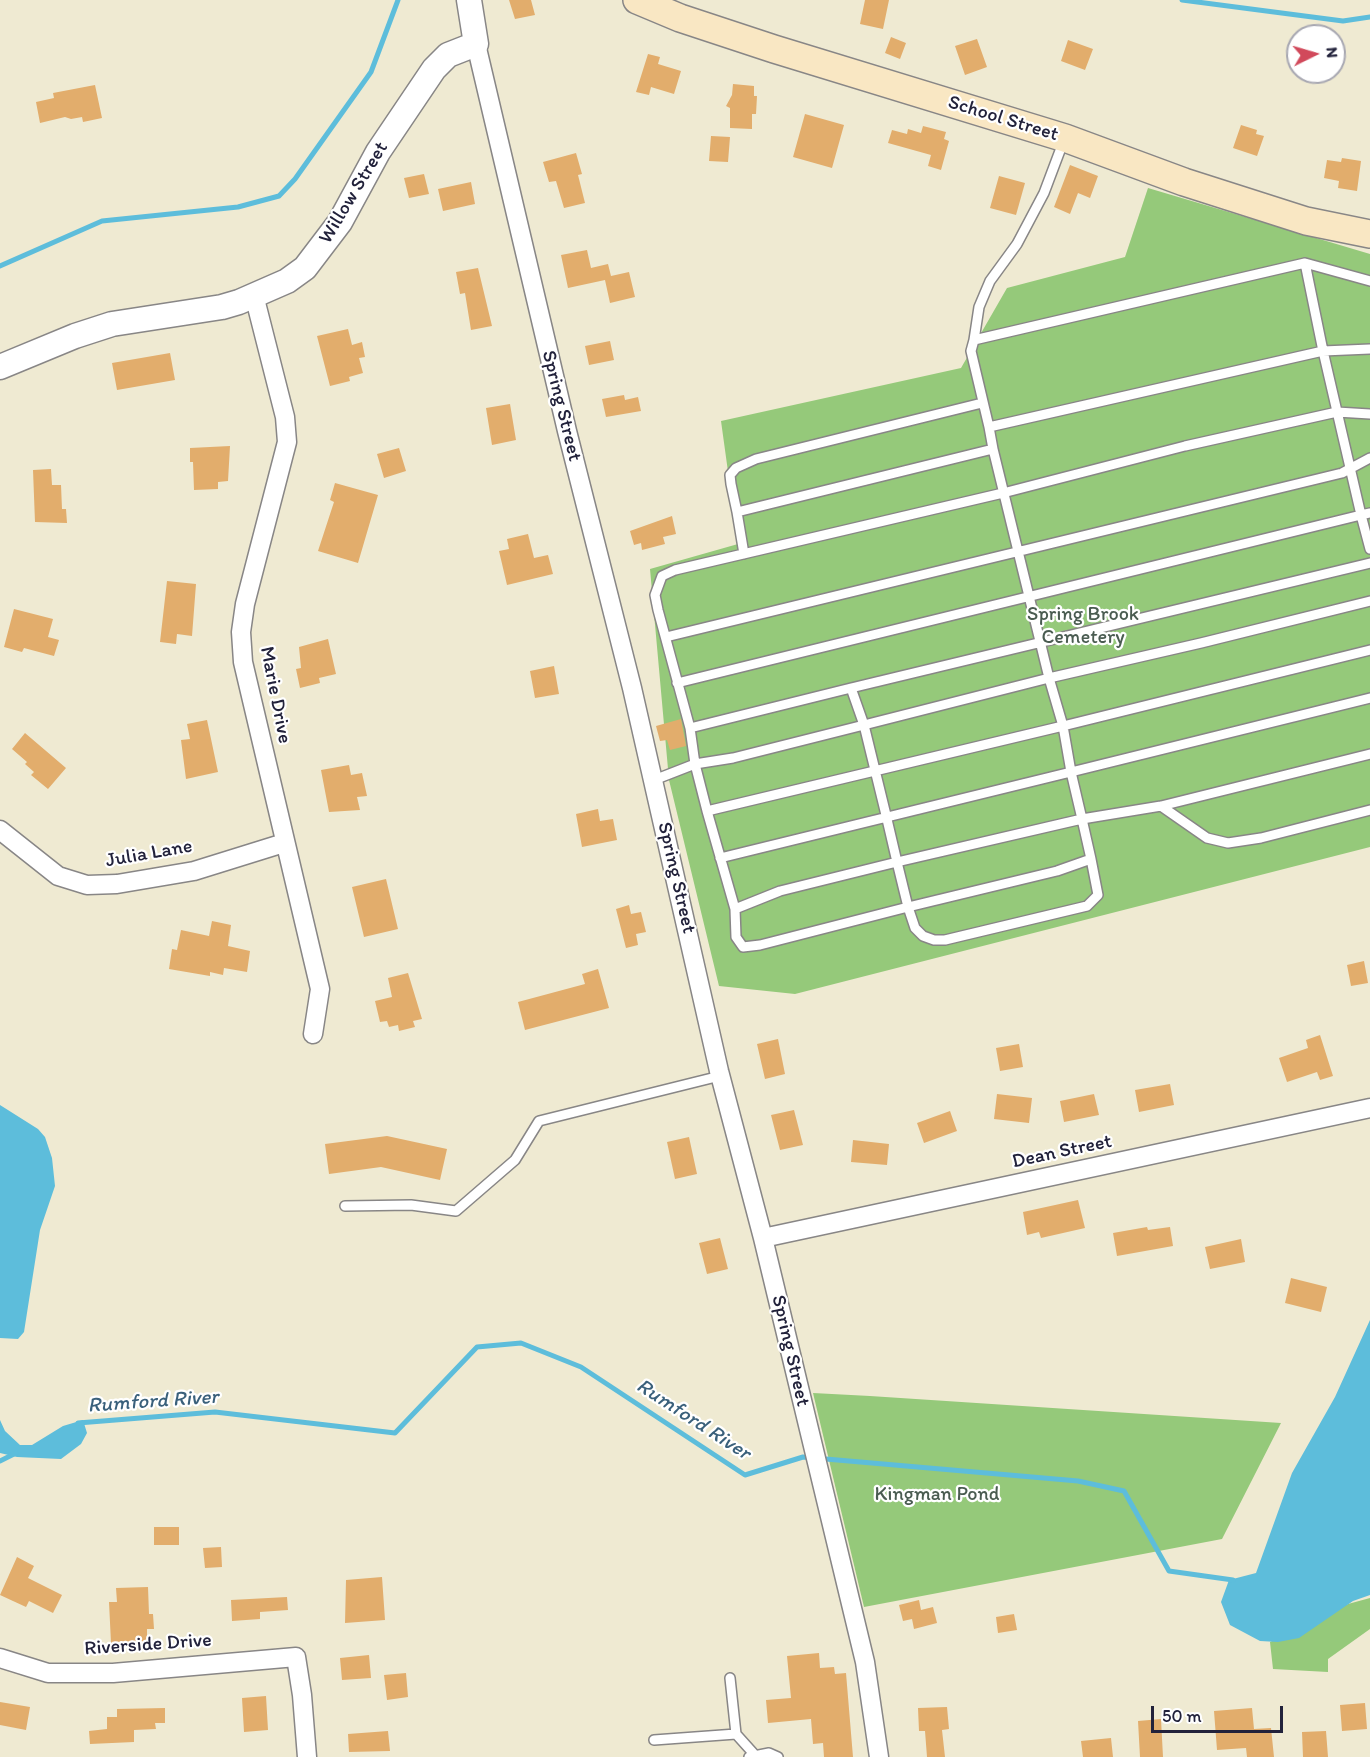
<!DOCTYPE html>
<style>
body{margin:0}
#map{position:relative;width:1370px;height:1757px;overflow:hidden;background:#efead2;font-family:Itim,sans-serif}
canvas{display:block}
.north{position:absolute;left:1286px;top:24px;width:60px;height:60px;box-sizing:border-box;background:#fff;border:2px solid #a7a7b1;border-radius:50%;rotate:85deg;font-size:16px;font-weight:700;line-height:24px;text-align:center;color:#22223b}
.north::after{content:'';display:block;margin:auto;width:21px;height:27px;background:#d1495b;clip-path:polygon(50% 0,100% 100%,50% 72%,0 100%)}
.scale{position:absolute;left:1151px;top:1706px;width:132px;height:27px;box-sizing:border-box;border:3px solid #22223b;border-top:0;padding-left:8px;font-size:18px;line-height:21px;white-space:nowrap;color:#22223b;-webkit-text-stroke:4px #fff;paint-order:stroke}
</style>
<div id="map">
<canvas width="1370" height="1757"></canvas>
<div class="north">N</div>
<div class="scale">50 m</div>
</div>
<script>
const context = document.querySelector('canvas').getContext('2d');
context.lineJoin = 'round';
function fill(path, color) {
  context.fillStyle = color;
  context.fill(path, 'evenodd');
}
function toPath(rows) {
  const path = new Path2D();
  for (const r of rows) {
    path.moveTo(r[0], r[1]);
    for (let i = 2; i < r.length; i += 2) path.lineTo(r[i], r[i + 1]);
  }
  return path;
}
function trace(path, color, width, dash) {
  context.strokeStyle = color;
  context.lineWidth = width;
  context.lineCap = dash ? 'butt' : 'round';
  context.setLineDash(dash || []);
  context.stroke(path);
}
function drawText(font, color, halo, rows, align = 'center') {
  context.font = font + ' Itim,sans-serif';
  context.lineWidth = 4.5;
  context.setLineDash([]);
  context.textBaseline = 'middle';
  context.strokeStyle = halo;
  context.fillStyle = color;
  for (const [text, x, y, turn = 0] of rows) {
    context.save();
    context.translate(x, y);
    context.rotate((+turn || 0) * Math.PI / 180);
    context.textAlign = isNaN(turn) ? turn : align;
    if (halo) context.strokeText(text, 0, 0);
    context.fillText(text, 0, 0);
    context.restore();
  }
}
const green = toPath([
 [1148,188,1370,254,1370,847,795,994,719,986,669,780,650,569,738,544,721,421,961,368,1007,288,1125,257],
 [813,1393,870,1396,1281,1423,1222,1539,864,1607],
 [1370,1598,1370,1629,1328,1659,1328,1672,1273,1669,1270,1642,1348,1604]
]);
const water = toPath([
 [0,1105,38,1129,45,1137,52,1158,55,1186,40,1230,24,1332,18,1339,0,1338],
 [1370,1320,1370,1595,1353,1601,1299,1638,1278,1642,1260,1641,1230,1625,1221,1602,1229,1580,1256,1573,1292,1473,1335,1397],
 [0,1420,5,1431,20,1445,32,1445,63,1426,83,1420,87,1433,81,1444,61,1459,17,1457,0,1453]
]);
const stream = toPath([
 [1182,0,1343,21,1370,17],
 [0,266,102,221,238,207,279,196,295,179,371,72,398,0],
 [78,1423,215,1412,395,1433,477,1347,521,1343,581,1367,745,1475,803,1457,1078,1481,1124,1491,1169,1571,1233,1580],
 [0,1461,16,1453]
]);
const building = toPath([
 [509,0,531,0,535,15,515,19],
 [865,0,889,0,883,29,860,24],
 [891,37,906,43,900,59,885,53],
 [977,39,987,67,965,75,955,46],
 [1068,40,1093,49,1085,70,1061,61],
 [648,54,660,57,658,64,681,71,674,94,651,87,649,95,636,92],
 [733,84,754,86,754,96,757,96,756,114,752,114,752,129,730,128,730,108,726,106,732,95],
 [95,85,102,118,83,122,82,117,71,119,65,117,40,123,36,102,54,98,53,93],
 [805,114,844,125,832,168,793,157],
 [1241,125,1257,130,1256,134,1264,136,1257,156,1233,148],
 [923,126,946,132,944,139,949,141,941,170,928,166,931,155,888,143,892,130,907,134,908,129,921,133],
 [711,136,730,137,728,162,709,161],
 [576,153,582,174,578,175,585,203,564,208,556,181,549,182,543,162],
 [1342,158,1361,161,1357,191,1338,188,1339,181,1324,178,1327,160,1341,162],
 [1070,165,1098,176,1090,198,1078,193,1070,214,1054,207],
 [424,174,429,194,409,198,404,178],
 [999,176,1025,183,1016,215,990,208],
 [471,182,475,204,443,211,438,189],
 [587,250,591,268,608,264,611,276,629,272,635,297,610,303,605,280,568,288,561,255],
 [478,268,492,326,471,330,465,293,460,294,456,272],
 [348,329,352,345,362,342,365,357,359,358,363,373,349,377,350,381,330,386,317,336],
 [610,341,614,360,589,365,585,346],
 [170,353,175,380,117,390,112,363],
 [624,395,625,400,638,397,641,411,606,417,602,399],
 [510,404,516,440,492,445,486,408],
 [230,446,228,481,218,482,218,489,194,490,193,462,190,462,190,448],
 [399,448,406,471,384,478,377,454],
 [51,469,52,485,61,485,62,509,66,509,67,523,35,522,33,470],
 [335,483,378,495,358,563,318,551,334,502,330,500],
 [672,516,676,534,663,537,665,544,642,550,641,543,634,545,630,531],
 [528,534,534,558,548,555,553,574,507,585,499,551,509,549,507,539],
 [167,581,196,584,192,636,177,634,176,644,160,642],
 [14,609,53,619,48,637,59,640,54,656,24,648,22,652,4,647],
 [328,639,336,674,319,678,320,683,300,688,296,669,301,668,299,647],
 [554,666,559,694,535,698,530,671],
 [681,719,686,746,670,750,667,740,660,741,656,726],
 [207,720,218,772,186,779,181,740,190,739,187,724],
 [25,733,66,768,48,789,31,775,34,772,25,764,27,762,12,749],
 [349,765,351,775,362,773,367,796,357,797,360,810,329,812,321,770],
 [598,809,600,821,613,819,617,840,582,847,576,814],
 [386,879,398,929,364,937,352,887],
 [629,905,631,914,641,912,646,932,636,934,638,945,626,948,616,909],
 [212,921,231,925,228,946,250,951,247,972,224,968,223,975,210,972,210,976,169,969,172,949,177,950,181,930,209,936],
 [1364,961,1368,983,1351,986,1347,965],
 [598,969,609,1008,525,1030,518,1002,585,984,582,974],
 [408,973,422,1019,413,1021,415,1027,399,1031,398,1025,389,1027,387,1021,380,1022,375,1001,392,997,388,978],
 [1320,1035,1333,1076,1320,1080,1317,1072,1287,1082,1279,1058,1308,1048,1306,1040],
 [778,1039,785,1074,765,1079,757,1044],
 [1019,1044,1023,1067,1000,1071,996,1048],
 [1170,1084,1174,1105,1139,1112,1135,1090],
 [997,1094,1032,1098,1029,1123,994,1119],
 [1094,1094,1099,1115,1064,1122,1060,1101],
 [794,1110,803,1145,780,1150,771,1115],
 [950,1111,957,1131,924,1143,917,1123],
 [387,1136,447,1149,440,1180,381,1167,329,1174,325,1144],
 [689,1137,697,1174,675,1179,667,1142],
 [853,1140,889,1144,887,1165,851,1162],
 [1078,1200,1085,1228,1041,1238,1039,1232,1027,1235,1023,1212],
 [1147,1227,1148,1230,1170,1227,1173,1246,1117,1256,1113,1233],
 [720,1238,728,1269,707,1274,699,1243],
 [1241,1239,1245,1262,1210,1269,1205,1247],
 [1291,1278,1327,1287,1321,1312,1285,1303],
 [154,1527,179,1527,179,1545,154,1545],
 [221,1547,222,1567,205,1568,203,1548],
 [17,1557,34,1566,28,1578,62,1595,53,1613,29,1601,26,1607,0,1595],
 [382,1577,385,1620,345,1623,346,1580],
 [148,1587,149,1614,153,1614,154,1629,147,1629,147,1642,111,1643,109,1602,117,1602,116,1588],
 [287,1597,288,1610,260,1612,260,1619,232,1621,231,1600],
 [919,1600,921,1610,933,1607,937,1623,914,1629,912,1619,903,1621,899,1605],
 [1014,1614,1017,1630,998,1633,996,1617],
 [819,1653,820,1668,834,1667,835,1674,846,1673,853,1757,824,1757,823,1743,813,1744,811,1719,768,1723,766,1700,791,1698,787,1656],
 [369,1655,371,1678,342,1680,340,1658],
 [406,1673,408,1697,387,1700,384,1675],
 [266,1696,268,1730,244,1732,242,1698],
 [0,1702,30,1707,26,1730,0,1725],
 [1365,1703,1367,1729,1342,1731,1340,1705],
 [947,1707,949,1729,942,1730,945,1757,927,1757,925,1731,919,1731,918,1708],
 [165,1708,165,1723,155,1723,156,1729,134,1730,134,1742,90,1744,89,1731,107,1729,107,1717,117,1717,117,1709],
 [1252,1708,1254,1729,1271,1728,1274,1757,1247,1757,1246,1748,1217,1750,1214,1711],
 [1161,1719,1163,1757,1140,1757,1138,1721],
 [388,1731,390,1751,349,1752,348,1734],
 [1326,1731,1328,1757,1303,1757,1302,1732],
 [1111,1738,1113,1757,1083,1757,1081,1741]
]);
const service = toPath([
 [1064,140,1044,193,1017,244,990,281,979,307,974,340,1305,263,1370,281],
 [1305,263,1323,351,1370,349],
 [974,340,971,351,989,427,1323,351,1361,515,1370,513],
 [993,449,1049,678,1201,643,1370,601],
 [737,512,731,484,730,475,736,468,756,459,982,403],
 [744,554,737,512,993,449,989,427],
 [666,637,1342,473,1370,458],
 [1370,650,1063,726,1071,772,1370,698],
 [677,683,1361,515,1370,549],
 [690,728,851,688],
 [654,780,695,764,707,811],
 [1161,806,1207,838,1228,843,1261,838,1370,810],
 [720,858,1071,772,1082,819,1161,806,1370,754],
 [1091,859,1098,895,1087,906,945,940,934,940,923,936,915,928,908,907,760,945,743,947,736,937,735,909,780,891,897,862,1082,819,1091,859,1057,871,908,907,897,862,886,815,864,725,733,758,695,764,690,728,658,610,655,595,662,576,675,570,1003,493,1185,446,1337,412,1370,414],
 [735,909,707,811,1063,726,1049,678,864,725,851,688,1370,563],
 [345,1206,411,1205,456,1211,515,1160,539,1121,720,1076],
 [730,1678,736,1734,754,1754],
 [654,1740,736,1734],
 [749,1757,769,1753,778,1757]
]);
const minor = toPath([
 [476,44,567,431,632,688,719,1071,763,1238,865,1662,879,1757],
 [254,295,285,417,287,442,245,604,241,632,243,662,320,989,313,1034],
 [0,830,58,876,87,885,117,884,194,871,284,843],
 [763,1238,1370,1108],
 [0,1658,48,1673,113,1673,296,1657,302,1695,307,1757]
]);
const tertiary = toPath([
 [0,367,75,336,112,324,222,307,239,302,287,281,305,268,340,222,378,152,434,69,448,55,476,44,469,0]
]);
const secondary = toPath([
 [637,0,680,18,774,49,1065,138,1184,182,1306,221,1370,234]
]);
const streetNames = [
 ["School Street",1003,119,17],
 ["Willow Street",354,193,-59],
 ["Spring Street",561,406,76],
 ["Marie Drive",275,695,79],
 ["Julia Lane",149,854,-10],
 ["Spring Street",676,878,77],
 ["Dean Street",1062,1152,-12],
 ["Spring Street",790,1351,77],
 ["Riverside Drive",148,1645,-4]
];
const parkNames = [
 ["Spring Brook",1083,615],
 ["Cemetery",1083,638],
 ["Kingman Pond",937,1495]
];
const waterNames = [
 ["Rumford River",153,1402,-4],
 ["Rumford River",693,1420,33]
];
fill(green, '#95c97a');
fill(water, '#5dbddb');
trace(stream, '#5dbddb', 5);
fill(building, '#e2ad6c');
trace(service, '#888686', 12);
trace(minor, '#888686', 21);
trace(tertiary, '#888686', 27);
trace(secondary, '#888686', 30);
trace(service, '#fff', 9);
trace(minor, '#fff', 18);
trace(tertiary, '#fff', 24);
trace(secondary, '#f9e7c3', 27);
drawText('20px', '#22223b', '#fff', streetNames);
drawText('20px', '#4a5c51', '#fff', parkNames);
drawText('italic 21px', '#3a607b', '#fff', waterNames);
</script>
